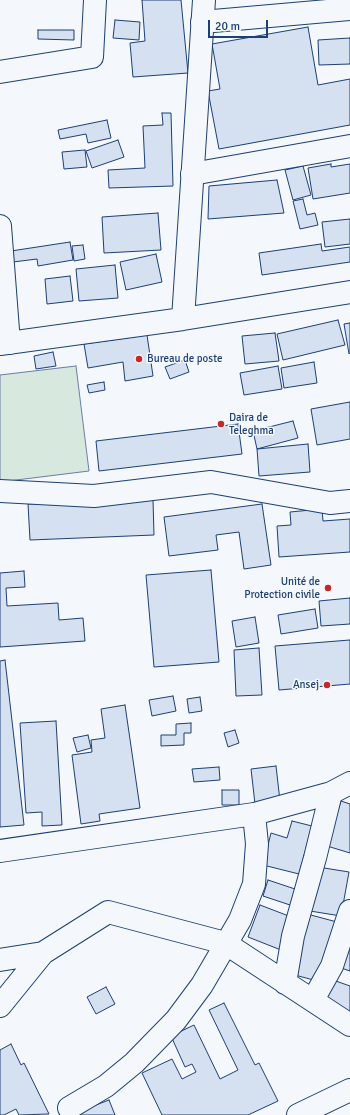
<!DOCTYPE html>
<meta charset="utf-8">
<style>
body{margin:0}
#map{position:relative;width:350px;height:1115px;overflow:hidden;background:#f4f7fb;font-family:Signika,sans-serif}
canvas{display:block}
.scale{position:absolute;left:208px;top:20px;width:60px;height:18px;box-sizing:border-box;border:2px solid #1d3f73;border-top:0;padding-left:5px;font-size:12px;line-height:14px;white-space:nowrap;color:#1d3f73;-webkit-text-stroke:3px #f4f7fb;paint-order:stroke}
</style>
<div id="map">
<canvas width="350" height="1115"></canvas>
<div class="scale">20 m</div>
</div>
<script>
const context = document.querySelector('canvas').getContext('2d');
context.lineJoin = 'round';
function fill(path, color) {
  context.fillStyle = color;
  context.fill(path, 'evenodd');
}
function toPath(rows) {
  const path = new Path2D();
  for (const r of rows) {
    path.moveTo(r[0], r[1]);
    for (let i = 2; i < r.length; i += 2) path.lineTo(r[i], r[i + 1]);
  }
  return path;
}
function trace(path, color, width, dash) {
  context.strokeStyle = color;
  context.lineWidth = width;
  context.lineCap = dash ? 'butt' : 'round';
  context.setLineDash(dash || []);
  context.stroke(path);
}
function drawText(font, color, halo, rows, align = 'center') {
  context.font = font + ' Signika,sans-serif';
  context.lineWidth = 3;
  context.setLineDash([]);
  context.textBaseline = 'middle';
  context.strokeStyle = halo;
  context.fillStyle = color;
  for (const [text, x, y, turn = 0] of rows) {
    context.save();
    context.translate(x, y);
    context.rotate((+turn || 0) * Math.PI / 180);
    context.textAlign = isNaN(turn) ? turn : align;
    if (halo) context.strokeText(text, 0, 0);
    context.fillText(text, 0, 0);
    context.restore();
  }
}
const green = toPath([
 [76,366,89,471,0,482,0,375,76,366]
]);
const building = toPath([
 [142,0,181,0,188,73,133,77,130,43,145,41,142,0],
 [115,20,140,22,139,40,113,38,115,20],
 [308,27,318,85,350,79,350,125,219,149,208,91,220,89,212,44,308,27],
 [38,30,74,30,74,40,38,39,38,30],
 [350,38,350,64,319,65,318,40,350,38],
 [162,113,171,113,173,186,109,188,108,170,145,168,143,126,163,125,162,113],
 [107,120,111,138,88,143,86,134,60,139,58,130,107,120],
 [118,140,124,157,92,168,86,151,118,140],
 [85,150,87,167,64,169,62,152,85,150],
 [331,164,331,167,350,164,350,193,313,199,308,168,331,164],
 [303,166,311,195,293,200,285,170,303,166],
 [277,180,284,213,208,219,209,186,277,180],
 [303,199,307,215,315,213,318,225,300,229,293,201,303,199],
 [158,213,161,250,104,253,102,217,158,213],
 [350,219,350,244,325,247,322,222,350,219],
 [70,242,73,260,38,266,37,259,13,262,11,251,70,242],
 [321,244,322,251,350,247,350,262,262,275,259,253,321,244],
 [83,245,85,259,74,261,72,246,83,245],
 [156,254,162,282,126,290,120,262,156,254],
 [115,265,118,298,79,301,76,269,115,265],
 [70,276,73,301,47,304,45,279,70,276],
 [338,320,345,345,283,360,277,334,338,320],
 [350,323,350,353,349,354,344,324,350,323],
 [275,333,279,361,245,364,242,336,275,333],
 [147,335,153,376,125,381,123,362,88,368,84,344,147,335],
 [53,352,56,366,36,369,34,356,53,352],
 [185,360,189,372,170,379,165,367,185,360],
 [314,362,317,383,284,388,281,368,314,362],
 [278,366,282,389,244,395,240,373,278,366],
 [104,382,105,390,89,393,87,385,104,382],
 [350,402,350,439,317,445,311,409,350,402],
 [293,421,298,438,257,449,253,431,293,421],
 [238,424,242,454,99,471,96,441,238,424],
 [308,444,310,472,259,476,257,449,308,444],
 [153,500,154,535,30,540,28,504,153,500],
 [262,504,271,565,244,569,239,532,216,535,218,550,169,556,164,517,262,504],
 [322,509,323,521,350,519,350,552,279,557,277,526,291,525,290,512,322,509],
 [211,570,219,662,154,667,146,575,211,570],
 [24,571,25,587,6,588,7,606,58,603,59,620,83,618,85,641,0,647,0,573,24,571],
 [350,598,350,624,321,626,319,601,350,598],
 [315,609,318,628,281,634,278,615,315,609],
 [255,617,259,643,236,647,232,621,255,617],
 [350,640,350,684,279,690,275,646,350,640],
 [259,648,262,695,236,696,234,650,259,648],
 [5,660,24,825,0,827,0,661,5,660],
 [173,696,176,711,152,716,149,700,173,696],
 [200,697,202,711,189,713,187,699,200,697],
 [125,705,140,808,99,814,100,821,81,824,72,755,92,752,91,740,105,738,101,709,125,705],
 [56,721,62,825,42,826,42,812,26,813,20,723,56,721],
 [191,723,191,733,184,733,184,745,161,746,161,735,176,735,176,724,191,723],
 [235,730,239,743,228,747,224,733,235,730],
 [88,735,91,748,77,752,73,738,88,735],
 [276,766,280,801,255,804,251,769,276,766],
 [219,767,220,780,194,782,192,769,219,767],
 [222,790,239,790,239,805,222,805,222,790],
 [341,801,350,804,350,853,327,846,341,801],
 [292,821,312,826,299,874,263,865,271,833,287,838,292,821],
 [318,867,349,872,341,916,310,911,318,867],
 [268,880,298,890,293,906,263,896,268,880],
 [260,905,294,918,281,950,248,937,260,905],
 [307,914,337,922,321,982,291,974,307,914],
 [350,921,350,971,338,967,350,921],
 [330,979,350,986,350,1013,321,1002,330,979],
 [106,987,115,1004,96,1014,87,997,106,987],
 [224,1003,255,1065,259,1063,278,1101,248,1115,162,1115,142,1073,172,1059,182,1079,196,1072,192,1064,185,1067,171,1036,194,1025,220,1079,238,1070,209,1010,224,1003],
 [11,1044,21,1065,24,1063,49,1114,19,1115,16,1109,4,1115,0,1115,0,1050,11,1044],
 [109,1100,115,1115,70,1115,109,1100]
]);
const minor = toPath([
 [202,22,350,9],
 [0,72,92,57,95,0],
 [192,174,350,146],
 [0,226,9,343],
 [0,491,94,496,211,482,330,503,350,501],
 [0,851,254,814,331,793,350,783],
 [0,960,43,953],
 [285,983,293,936,315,858,331,793],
 [313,1000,332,966,350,911],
 [0,1006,43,953,108,912,225,943,350,1025],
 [69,1108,106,1086,134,1063,176,1020,202,985,240,920,254,884,257,844,254,814],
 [298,1115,350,1090]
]);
const major = toPath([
 [183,319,204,0],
 [0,344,183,319,350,292]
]);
const markers = [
 [139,359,4,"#c62828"],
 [221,424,4,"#c62828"],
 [328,588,4,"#c62828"],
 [327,685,4,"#c62828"]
];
const poiNames = [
 ["Bureau de poste",147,359],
 ["Daira de",229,418],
 ["Teleghma",229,431],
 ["Unité de",320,582,"right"],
 ["Protection civile",320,595,"right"],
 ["Ansej",319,685,"right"]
];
fill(green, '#d7e8df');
trace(green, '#687fa3', 1);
fill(building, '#d5e0f0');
trace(building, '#1d3f73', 1);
trace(minor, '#1d3f73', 24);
trace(major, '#1d3f73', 24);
trace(minor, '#f4f7fb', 22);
trace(major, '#f4f7fb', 22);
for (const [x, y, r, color] of markers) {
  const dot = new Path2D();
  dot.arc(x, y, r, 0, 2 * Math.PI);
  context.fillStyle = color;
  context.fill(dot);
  trace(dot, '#f4f7fb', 1.5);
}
drawText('11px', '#1d3f73', '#f4f7fb', poiNames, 'left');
</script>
